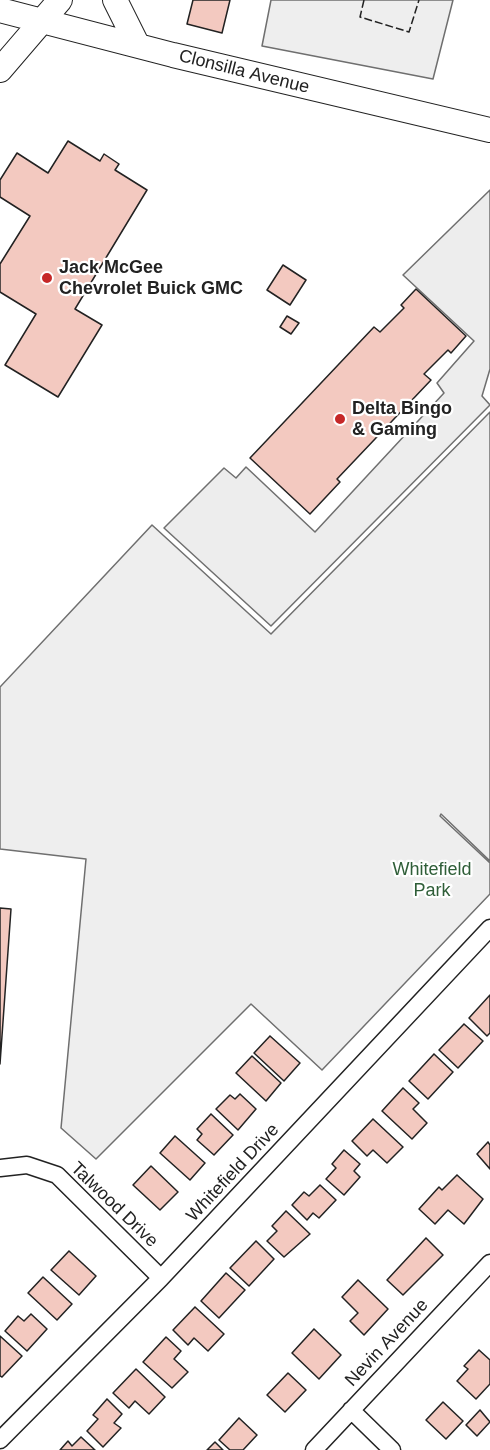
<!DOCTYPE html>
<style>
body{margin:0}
canvas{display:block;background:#fff}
</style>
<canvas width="490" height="1450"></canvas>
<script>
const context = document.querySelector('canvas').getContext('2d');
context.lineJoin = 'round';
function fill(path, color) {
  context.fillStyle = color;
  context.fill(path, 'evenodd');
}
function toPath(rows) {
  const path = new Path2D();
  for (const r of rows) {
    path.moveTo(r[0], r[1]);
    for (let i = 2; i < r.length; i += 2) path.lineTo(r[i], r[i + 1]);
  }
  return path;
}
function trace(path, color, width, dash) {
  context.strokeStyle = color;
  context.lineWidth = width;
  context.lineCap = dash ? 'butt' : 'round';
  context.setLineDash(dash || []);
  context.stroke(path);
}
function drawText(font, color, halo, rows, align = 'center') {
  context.font = font + ' Helvetica,sans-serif';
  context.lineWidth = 4.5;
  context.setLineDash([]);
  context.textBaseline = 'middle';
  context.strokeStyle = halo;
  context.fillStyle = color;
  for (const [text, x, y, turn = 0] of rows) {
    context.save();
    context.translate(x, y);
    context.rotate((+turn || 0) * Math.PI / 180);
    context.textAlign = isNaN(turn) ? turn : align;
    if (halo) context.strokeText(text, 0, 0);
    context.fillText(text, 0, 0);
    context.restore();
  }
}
const green = toPath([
 [271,0,453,0,433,79,262,46,271,0],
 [490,412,490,861,441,814,440,816,490,863,490,894,322,1070,251,1004,96,1159,61,1128,86,859,0,849,0,687,152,525,271,634,490,412]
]);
const parking = toPath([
 [490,190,490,369,482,396,490,405,271,626,164,528,224,468,236,478,246,467,315,532,444,393,437,383,474,341,403,275,490,190]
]);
const building = toPath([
 [193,0,230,0,222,33,187,24,193,0],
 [68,141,100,161,104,154,119,164,115,170,147,190,75,309,102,325,58,397,5,365,36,314,0,292,0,264,30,216,0,197,0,180,17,153,48,173,68,141],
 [283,265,306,280,290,305,267,290,283,265],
 [416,289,466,336,451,353,448,350,424,374,431,380,337,479,340,482,310,514,250,458,374,327,380,332,404,308,401,305,416,289],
 [287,316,299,323,291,334,280,327,287,316],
 [0,908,11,909,0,1064,0,908],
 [490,995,490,1033,487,1036,469,1018,490,995],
 [464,1024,483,1041,458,1068,439,1050,464,1024],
 [270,1036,300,1063,284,1081,254,1053,270,1036],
 [434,1054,453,1072,428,1099,409,1081,434,1054],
 [252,1056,281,1083,266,1101,236,1073,252,1056],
 [403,1088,419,1103,413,1109,427,1123,412,1139,382,1111,403,1088],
 [240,1094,256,1109,238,1130,216,1109,230,1095,235,1099,240,1094],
 [211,1114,233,1135,214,1155,197,1140,202,1134,197,1129,211,1114],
 [373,1119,403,1147,387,1163,373,1150,367,1156,352,1141,373,1119],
 [175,1136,205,1163,190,1180,160,1153,175,1136],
 [488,1142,490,1145,490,1169,477,1154,488,1142],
 [344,1150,360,1164,354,1171,360,1177,344,1195,326,1179,336,1168,332,1164,344,1150],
 [151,1166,178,1192,160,1210,133,1185,151,1166],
 [457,1175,483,1199,464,1224,448,1210,435,1224,419,1209,439,1187,442,1190,457,1175],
 [320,1185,336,1200,319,1218,313,1213,307,1220,292,1205,304,1192,309,1196,320,1185],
 [286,1211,310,1234,284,1257,267,1241,277,1231,272,1226,286,1211],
 [426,1238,443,1255,403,1295,387,1280,426,1238],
 [256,1241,274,1259,249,1286,230,1268,256,1241],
 [69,1251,96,1276,79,1295,51,1270,69,1251],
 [226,1273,245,1290,219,1318,201,1301,226,1273],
 [43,1277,72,1304,57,1320,28,1293,43,1277],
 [358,1280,388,1309,364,1335,350,1321,358,1313,342,1297,358,1280],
 [195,1307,224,1334,208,1351,194,1338,188,1345,173,1330,195,1307],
 [31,1314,47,1329,27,1351,5,1331,18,1316,24,1321,31,1314],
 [314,1329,341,1355,319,1379,292,1353,314,1329],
 [0,1336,22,1356,2,1377,0,1376,0,1336],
 [166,1337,181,1351,174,1359,188,1372,172,1388,143,1362,166,1337],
 [479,1350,490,1360,490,1384,476,1399,457,1381,468,1369,464,1366,479,1350],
 [136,1369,165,1397,149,1414,135,1401,129,1408,113,1393,136,1369],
 [288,1373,306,1390,285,1412,267,1395,288,1373],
 [107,1399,122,1414,114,1423,121,1428,103,1447,87,1431,98,1419,93,1415,107,1399],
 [443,1402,463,1421,446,1439,426,1420,443,1402],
 [480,1410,490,1422,477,1436,466,1425,480,1410],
 [239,1418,257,1435,243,1450,230,1450,219,1440,239,1418],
 [81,1437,95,1450,60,1450,68,1441,72,1446,81,1437],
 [215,1442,223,1450,207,1450,215,1442]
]);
const street = toPath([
 [0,1168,27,1165,57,1175,161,1278],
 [351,1410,392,1450],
 [0,1440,161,1278,490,928],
 [314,1450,490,1263]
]);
const secondary = toPath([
 [115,0,137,44],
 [0,10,173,55,490,130],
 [0,70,60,0]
]);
const fence = toPath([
 [364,0,360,17,409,32,419,0]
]);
const markers = [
 [47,278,6,"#c62828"],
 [340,419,6,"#c62828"]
];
const streetNames = [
 ["Clonsilla Avenue",244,72,14],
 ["Whitefield Drive",233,1173,-47],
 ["Talwood Drive",114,1205,44],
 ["Nevin Avenue",387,1343,-47]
];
const poiNames = [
 ["Jack McGee",59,268],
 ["Chevrolet Buick GMC",59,289],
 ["Delta Bingo",352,409],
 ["& Gaming",352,430]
];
const parkNames = [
 ["Whitefield",432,870],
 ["Park",432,891]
];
fill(green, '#eee');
trace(green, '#6f6f6f', 1.5);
fill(parking, '#ededed');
trace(parking, '#6f6f6f', 1.5);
fill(building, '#f3c9c0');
trace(building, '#222', 1.5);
trace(street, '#222', 19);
trace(secondary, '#222', 26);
trace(street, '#fff', 16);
trace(secondary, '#fff', 24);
trace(fence, '#222', 1.5, [8, 3]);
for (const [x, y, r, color] of markers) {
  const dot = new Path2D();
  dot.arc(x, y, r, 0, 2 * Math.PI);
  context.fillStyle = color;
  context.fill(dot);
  trace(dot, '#fff', 2);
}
drawText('18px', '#222', '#fff', streetNames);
drawText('bold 18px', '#222', '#fff', poiNames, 'left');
drawText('18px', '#2f5e38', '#fff', parkNames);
</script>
